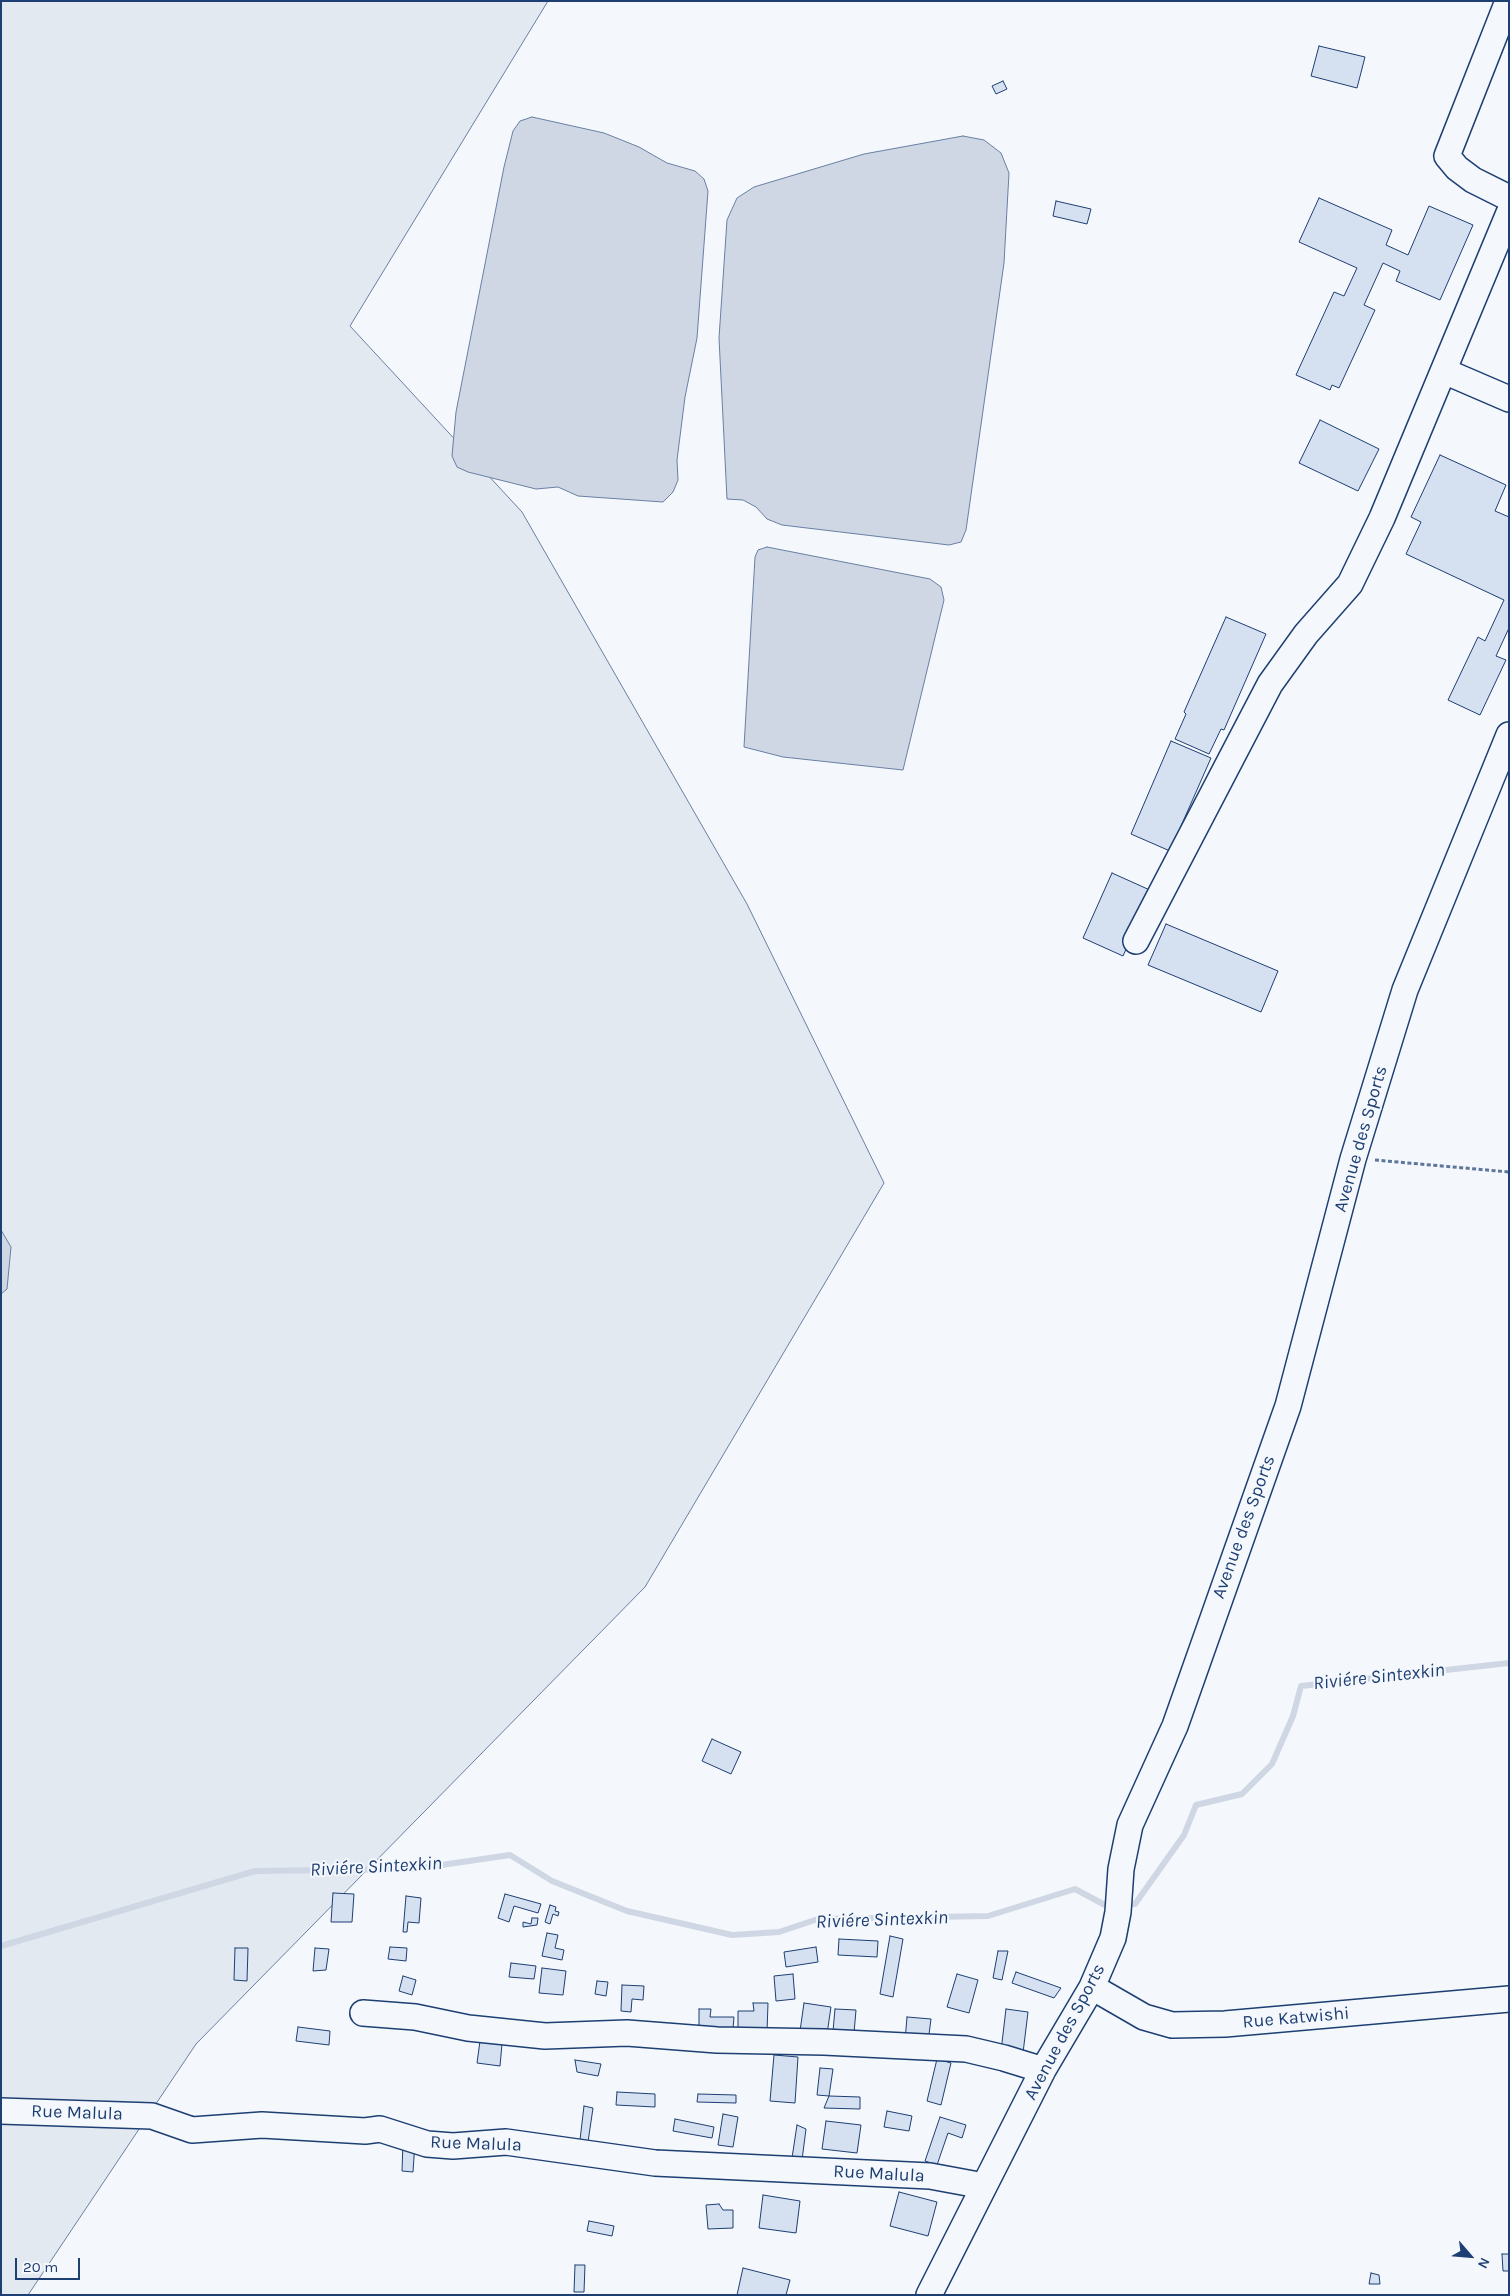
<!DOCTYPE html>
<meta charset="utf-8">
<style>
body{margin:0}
#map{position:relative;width:1510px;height:2296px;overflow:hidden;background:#f4f7fb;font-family:Karla,sans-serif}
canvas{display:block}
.frame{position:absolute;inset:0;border:2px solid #1d3f73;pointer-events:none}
.north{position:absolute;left:1445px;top:2231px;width:50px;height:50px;-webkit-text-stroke:4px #f4f7fb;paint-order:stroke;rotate:117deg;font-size:14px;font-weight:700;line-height:20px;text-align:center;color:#1d3f73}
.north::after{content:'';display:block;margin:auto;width:18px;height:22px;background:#1d3f73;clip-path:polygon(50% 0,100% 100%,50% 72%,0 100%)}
.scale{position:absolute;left:15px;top:2258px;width:65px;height:22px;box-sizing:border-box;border:2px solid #1d3f73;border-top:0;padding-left:6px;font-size:15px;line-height:18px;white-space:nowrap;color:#1d3f73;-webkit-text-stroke:4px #f4f7fb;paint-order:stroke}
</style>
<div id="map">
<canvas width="1510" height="2296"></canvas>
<div class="frame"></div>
<div class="north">N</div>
<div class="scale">20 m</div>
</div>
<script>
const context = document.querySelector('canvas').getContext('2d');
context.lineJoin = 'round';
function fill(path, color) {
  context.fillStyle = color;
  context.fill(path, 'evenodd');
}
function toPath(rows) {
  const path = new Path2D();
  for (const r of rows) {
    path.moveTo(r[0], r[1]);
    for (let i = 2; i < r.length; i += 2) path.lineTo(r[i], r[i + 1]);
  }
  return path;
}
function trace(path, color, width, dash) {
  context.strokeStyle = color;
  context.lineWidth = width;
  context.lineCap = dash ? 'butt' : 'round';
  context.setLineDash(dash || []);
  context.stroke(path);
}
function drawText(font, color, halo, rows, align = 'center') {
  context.font = font + ' Karla,sans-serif';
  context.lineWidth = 4;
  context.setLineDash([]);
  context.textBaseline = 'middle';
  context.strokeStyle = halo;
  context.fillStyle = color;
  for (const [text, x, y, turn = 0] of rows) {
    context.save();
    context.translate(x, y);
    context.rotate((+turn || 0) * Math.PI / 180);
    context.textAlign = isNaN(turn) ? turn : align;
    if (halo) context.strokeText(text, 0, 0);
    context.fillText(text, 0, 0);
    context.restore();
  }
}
const green = toPath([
 [1,1,548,1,350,326,522,512,747,904,884,1183,645,1587,196,2044,28,2295,1,2295,1,1]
]);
const water = toPath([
 [532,117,604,133,639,147,667,163,695,171,704,179,708,191,697,338,685,397,677,460,678,480,673,492,663,502,578,496,558,487,536,489,468,472,457,467,452,456,456,412,504,167,513,131,520,121,532,117],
 [963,136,984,140,1001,153,1009,173,1004,263,966,530,961,542,949,545,782,525,767,519,756,507,743,500,727,499,719,338,727,220,737,198,754,187,864,154,963,136],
 [767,547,930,579,941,587,944,600,903,770,783,757,744,747,755,557,758,550,767,547],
 [1,1230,11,1247,7,1289,1,1294,1,1230]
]);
const stream = toPath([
 [1123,1904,1135,1904,1184,1835,1196,1805,1242,1794,1272,1764,1293,1716,1301,1686,1509,1663],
 [1,1946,255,1871,414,1869,510,1855,552,1881,627,1911,732,1935,779,1932,818,1919,988,1916,1075,1889,1105,1905,1113,1905]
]);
const building = toPath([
 [1319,46,1365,57,1357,88,1311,76,1319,46],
 [1003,81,1007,89,996,94,992,86,1003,81],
 [1319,198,1392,230,1386,245,1408,255,1429,206,1473,225,1440,300,1396,281,1400,271,1383,263,1364,305,1375,310,1339,388,1332,385,1330,390,1296,375,1334,292,1344,296,1357,268,1299,242,1319,198],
 [1056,201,1091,209,1087,224,1053,216,1056,201],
 [1320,420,1379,449,1358,491,1299,463,1320,420],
 [1440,455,1506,485,1495,511,1509,517,1509,628,1496,656,1506,660,1480,715,1448,700,1478,637,1485,641,1504,600,1406,554,1421,522,1411,517,1440,455],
 [1226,617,1266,634,1224,730,1221,729,1209,754,1175,739,1186,714,1184,712,1226,617],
 [1171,741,1211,758,1170,851,1131,834,1171,741],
 [1112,873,1152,891,1123,956,1083,938,1112,873],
 [1166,924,1278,971,1261,1012,1148,965,1166,924],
 [712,1739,741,1752,731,1774,702,1761,712,1739],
 [333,1893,354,1894,352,1922,331,1922,333,1893],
 [505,1894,541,1904,538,1913,514,1906,509,1922,498,1918,505,1894],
 [406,1896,421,1898,419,1923,408,1922,407,1932,403,1932,406,1896],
 [550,1905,556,1907,555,1911,559,1912,558,1916,553,1914,550,1924,545,1922,550,1905],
 [532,1918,538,1918,537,1925,523,1927,523,1922,531,1924,532,1918],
 [547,1933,558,1935,555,1948,564,1950,562,1960,542,1956,547,1933],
 [890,1936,903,1939,893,1997,880,1994,890,1936],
 [839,1939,878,1941,877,1957,838,1955,839,1939],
 [390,1947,407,1948,406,1961,388,1959,390,1947],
 [816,1947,818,1962,786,1967,784,1952,816,1947],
 [235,1948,248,1948,247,1981,234,1980,235,1948],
 [315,1948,329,1949,326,1970,313,1971,315,1948],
 [998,1951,1008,1951,1002,1980,993,1978,998,1951],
 [511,1963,536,1966,534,1979,509,1977,511,1963],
 [542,1968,566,1971,563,1995,539,1993,542,1968],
 [1016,1972,1061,1988,1054,1998,1012,1983,1016,1972],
 [793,1974,795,1999,776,2001,774,1976,793,1974],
 [957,1974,978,1980,969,2013,947,2007,957,1974],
 [403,1976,416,1980,412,1995,399,1991,403,1976],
 [597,1981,608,1982,606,1996,595,1994,597,1981],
 [622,1985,644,1986,643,2000,632,1999,631,2012,621,2011,622,1985],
 [753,2003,768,2003,767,2032,738,2032,738,2011,754,2011,753,2003],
 [804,2003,831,2007,827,2034,800,2031,804,2003],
 [699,2009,711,2009,710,2017,734,2017,733,2029,699,2029,699,2009],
 [835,2009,856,2010,854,2033,833,2031,835,2009],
 [1006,2009,1028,2012,1023,2053,1001,2051,1006,2009],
 [907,2017,931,2019,928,2042,905,2041,907,2017],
 [298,2027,330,2031,329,2045,296,2041,298,2027],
 [480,2041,502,2044,500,2066,477,2063,480,2041],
 [774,2055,798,2057,795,2103,770,2101,774,2055],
 [937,2059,951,2063,941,2105,927,2101,937,2059],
 [575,2060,601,2064,598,2076,577,2072,575,2060],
 [820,2068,833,2069,829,2096,817,2095,820,2068],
 [617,2092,655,2094,655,2107,616,2105,617,2092],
 [698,2094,736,2095,736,2103,697,2102,698,2094],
 [829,2096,860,2097,860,2109,824,2108,829,2096],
 [584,2106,593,2108,588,2142,580,2140,584,2106],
 [887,2111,912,2116,909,2131,884,2127,887,2111],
 [723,2114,738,2117,733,2147,718,2145,723,2114],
 [940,2117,966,2125,962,2138,948,2133,937,2165,925,2161,940,2117],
 [675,2119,714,2127,712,2138,673,2131,675,2119],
 [826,2121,861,2125,857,2153,822,2149,826,2121],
 [797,2125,806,2129,802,2160,792,2158,797,2125],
 [403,2142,415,2142,413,2172,402,2171,403,2142],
 [899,2192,937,2202,928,2236,890,2226,899,2192],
 [763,2195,800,2201,796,2233,759,2228,763,2195],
 [719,2204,723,2210,733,2210,733,2228,708,2229,706,2205,719,2204],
 [589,2221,614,2226,612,2236,587,2231,589,2221],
 [1502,2254,1509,2254,1509,2271,1503,2271,1502,2254],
 [575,2265,585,2265,584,2292,574,2292,575,2265],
 [743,2268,790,2280,786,2295,737,2295,743,2268],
 [1371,2273,1379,2275,1380,2284,1369,2284,1371,2273]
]);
const path = toPath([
 [1375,1160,1509,1172]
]);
const minor = toPath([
 [1508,1,1447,156,1457,168,1473,180,1509,198],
 [1444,371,1509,399],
 [1136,941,1270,684,1306,634,1350,584,1382,518,1509,213],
 [1092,1987,1144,2017,1172,2025,1225,2024,1509,1999],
 [363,2013,415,2017,468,2028,545,2036,627,2033,717,2040,824,2042,966,2049,1004,2058,1043,2070],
 [1,2111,152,2116,192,2130,262,2125,365,2131,380,2129,427,2144,453,2146,506,2142,655,2163,930,2176,984,2186],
 [929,2295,1043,2070,1092,1987,1113,1938,1118,1912,1121,1869,1130,1825,1175,1726,1288,1406,1353,1159,1405,990,1509,735]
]);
const streetNames = [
 ["Avenue des Sports",1361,1139,-74],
 ["Avenue des Sports",1244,1527,-70],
 ["Rue Katwishi",1296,2018,-5],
 ["Avenue des Sports",1065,2032,-62],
 ["Rue Malula",77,2113,2],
 ["Rue Malula",476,2144,2],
 ["Rue Malula",879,2174,3]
];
const waterNames = [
 ["Riviére Sintexkin",1379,1677,-6],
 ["Riviére Sintexkin",376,1867,-3],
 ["Riviére Sintexkin",882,1920,-2]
];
fill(green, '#e3e9f0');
trace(green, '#687fa3', 1);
fill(water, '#cfd7e4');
trace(water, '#687fa3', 1);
trace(stream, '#cfd7e4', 6);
fill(building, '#d5e0f0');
trace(building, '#1d3f73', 1);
trace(minor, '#1d3f73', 28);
trace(path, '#5e769c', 3, [4, 2.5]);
trace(minor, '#f4f7fb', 25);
drawText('18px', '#1d3f73', '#f4f7fb', streetNames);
drawText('italic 19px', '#1d3f73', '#f4f7fb', waterNames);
</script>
